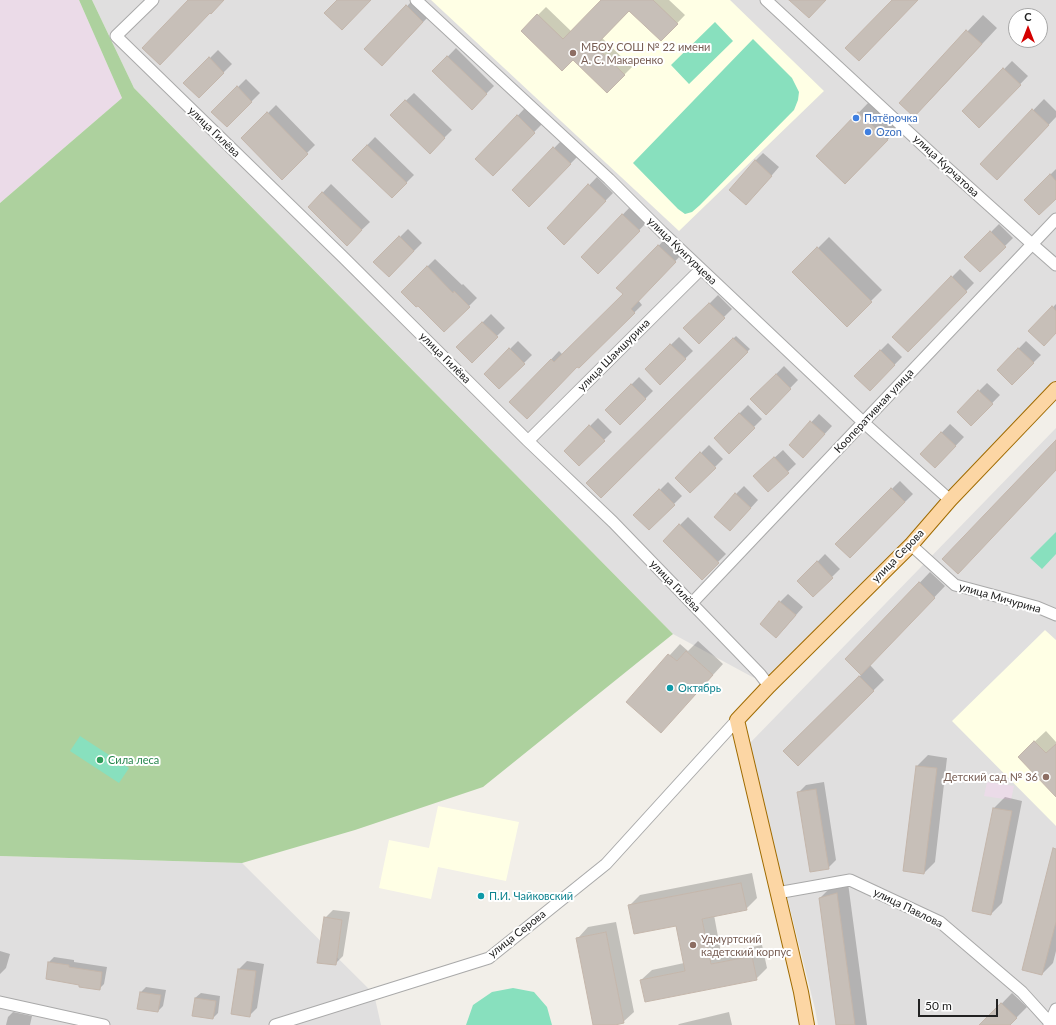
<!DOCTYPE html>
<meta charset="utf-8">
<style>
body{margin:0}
#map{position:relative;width:1056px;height:1025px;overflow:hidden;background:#f2efe9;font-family:Lato,sans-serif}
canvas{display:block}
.north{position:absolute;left:1008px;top:8px;width:40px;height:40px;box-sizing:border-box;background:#fff;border:1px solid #a7a7a7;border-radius:50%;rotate:0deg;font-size:11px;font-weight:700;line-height:16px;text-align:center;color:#222}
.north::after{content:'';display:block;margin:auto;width:14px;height:18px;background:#d40000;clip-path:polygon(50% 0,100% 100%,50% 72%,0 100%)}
.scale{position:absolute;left:918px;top:999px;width:80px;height:18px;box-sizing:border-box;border:2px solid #222;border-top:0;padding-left:5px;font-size:12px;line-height:14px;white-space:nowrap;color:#222;-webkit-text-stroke:3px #fff;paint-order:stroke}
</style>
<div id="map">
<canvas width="1056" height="1025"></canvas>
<div class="north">С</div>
<div class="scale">50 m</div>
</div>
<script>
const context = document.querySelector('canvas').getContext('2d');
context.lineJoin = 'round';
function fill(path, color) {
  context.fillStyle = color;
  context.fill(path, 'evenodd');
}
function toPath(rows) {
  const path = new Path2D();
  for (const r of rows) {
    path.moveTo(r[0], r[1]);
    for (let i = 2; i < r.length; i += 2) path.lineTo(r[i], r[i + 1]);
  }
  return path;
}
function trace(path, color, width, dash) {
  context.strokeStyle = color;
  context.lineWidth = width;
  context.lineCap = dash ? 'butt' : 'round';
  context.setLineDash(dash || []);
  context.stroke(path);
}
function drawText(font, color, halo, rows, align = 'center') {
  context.font = font + ' Lato,sans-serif';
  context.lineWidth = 4;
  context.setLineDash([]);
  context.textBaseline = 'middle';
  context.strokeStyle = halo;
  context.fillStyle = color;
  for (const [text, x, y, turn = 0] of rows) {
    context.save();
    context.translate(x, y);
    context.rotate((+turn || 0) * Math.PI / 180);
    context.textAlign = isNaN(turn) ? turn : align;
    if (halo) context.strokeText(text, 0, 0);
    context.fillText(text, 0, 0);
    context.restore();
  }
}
const residential = toPath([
 [92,0,1056,0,1056,381,769,686,673,634,134,88],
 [1016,16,1040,16,1040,40,1016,40],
 [1056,428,1056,1025,818,1025,815,1009,749,744],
 [0,856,242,863,374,994,381,1025,0,1025]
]);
const industrial = toPath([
 [0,0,79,0,122,98,0,203],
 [987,782,1014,786,1011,800,984,796]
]);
const education = toPath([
 [431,0,730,0,824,91,679,231],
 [1045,630,1056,640,1056,826,952,721],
 [438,806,519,822,506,881,438,867,431,899,379,888,389,840,429,848]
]);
const forest = toPath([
 [79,0,92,0,134,88,673,634,483,787,355,830,242,863,0,856,0,203,122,98]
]);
const pitch = toPath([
 [715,22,733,41,689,84,671,65],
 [753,39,792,78,799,92,798,100,794,110,700,205,692,212,685,214,678,209,633,163],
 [1056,532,1056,554,1042,569,1030,558],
 [80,736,129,768,119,783,70,751],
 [513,988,534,992,547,1007,552,1025,466,1025,473,1005,492,992]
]);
const shadow = toPath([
 [413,0,431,14,382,64,365,49],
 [603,0,669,0,685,15,661,40,630,10,602,38,632,67,607,92,573,59,522,31,546,7,572,32],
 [983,15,997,28,930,100,900,103],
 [456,48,494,86,472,108,434,71],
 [218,50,232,64,199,97,185,83],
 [1012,61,1028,76,979,127,963,111],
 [246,79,260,93,227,126,213,112],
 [414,93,452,130,430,152,391,115],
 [1044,99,1056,111,1056,117,1008,168,982,164],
 [869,102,898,129,856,172,817,156],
 [276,105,315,145,282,178,243,138],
 [525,108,542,124,493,174,477,159],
 [375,137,414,175,392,197,353,160],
 [562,140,578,156,529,206,513,190],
 [763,153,779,167,754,196,755,161],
 [1056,169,1056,197,1025,200],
 [597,177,613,193,564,243,548,228],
 [331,184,370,222,347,244,309,207],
 [631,206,647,222,598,273,582,257],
 [999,224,1013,238,980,271,966,257],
 [408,229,422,243,389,276,375,262],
 [667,237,683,253,638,300,642,305,579,367,578,365,511,402,559,351,563,355,624,294,618,288],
 [829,237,882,290,847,325,794,272],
 [435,259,462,285,463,284,477,298,444,331,418,305,402,292],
 [960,269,974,283,908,351,927,302],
 [718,295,732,309,699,342,685,328],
 [1056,304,1056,332,1030,331],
 [491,314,505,328,472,361,458,347],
 [736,336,750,349,601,496,588,483],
 [679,337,693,351,660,383,646,369],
 [518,341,532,355,499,388,485,374],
 [1026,341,1041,355,1012,384,998,370],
 [888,343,902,357,870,390,855,376],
 [784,366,798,380,766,413,752,399],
 [639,377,653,391,620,424,606,410],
 [987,383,1000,395,971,425,958,412],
 [748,405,762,419,729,452,715,438],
 [819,414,832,426,811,449,790,445],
 [598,418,612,432,579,465,565,451],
 [950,424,964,437,943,459,921,454],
 [709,445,723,459,690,492,676,478],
 [783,450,796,464,768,491,763,468],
 [900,481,913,494,850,557,836,544],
 [668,482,682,496,649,529,635,515],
 [744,486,758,500,738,522,736,494],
 [688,517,726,554,702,578,664,541],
 [825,554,840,569,813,596,799,581],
 [930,572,945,586,870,665,884,680,798,765,785,751,862,674,847,659],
 [788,594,803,607,784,629,780,602],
 [698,641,723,664,661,732,627,702,680,644,688,651],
 [1046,731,1056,742,1056,795,1030,746],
 [928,755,947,758,935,862,924,873,917,766],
 [824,782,836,860,828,868,798,793,806,785],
 [1005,797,1022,801,1002,903,991,914,994,808],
 [1056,856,1056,951,1053,963,1042,974],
 [752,873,757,898,746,909,714,915,721,953,762,945,767,968,756,979,641,980,652,970,684,963,676,925,629,906,640,895],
 [848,883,867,1025,837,1025,820,898,831,887],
 [333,910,350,912,343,956,335,964,325,918],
 [616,922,634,1012,623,1022,609,1025,594,1025,578,938,588,927],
 [0,951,10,954,6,968,0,974],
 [54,957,74,960,74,962,107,967,104,984,99,989,80,984,49,962],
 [247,961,264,964,257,1008,249,1016,232,1013,239,969],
 [146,987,166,990,163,1006,158,1011,138,1008,141,992],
 [201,993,220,996,218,1013,213,1018,195,998],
 [1012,993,1027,1007,1009,1025,981,1025],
 [13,1012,32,1016,30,1025,6,1025,8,1017],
 [729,1012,732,1025,678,1025,679,1024]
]);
const building = toPath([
 [188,0,224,0,211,14,210,13,160,65,142,48,188,0],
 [337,0,371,0,342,30,324,13,337,0],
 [601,0,653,0,678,24,661,41,629,11,595,46,625,75,607,93,573,60,562,71,521,31,537,14,563,39,601,0],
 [789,0,826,0,809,18,789,0],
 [892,0,918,0,859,61,845,48,892,0],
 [406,5,423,22,382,66,364,49,406,5],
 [966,30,982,44,914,117,899,103,966,30],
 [447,56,487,94,472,110,432,71,447,56],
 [209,57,224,73,199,98,183,83,209,57],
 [1003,68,1021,85,979,128,962,111,1003,68],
 [237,86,252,102,227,127,211,112,237,86],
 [405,100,445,138,430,154,390,115,405,100],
 [1032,109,1049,125,997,180,980,164,1032,109],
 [267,112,308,154,282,180,241,138,267,112],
 [858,112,888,140,845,184,816,156,858,112],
 [517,115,535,133,493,176,475,159,517,115],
 [367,145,407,183,392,198,352,160,367,145],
 [553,147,571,164,529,207,512,190,553,147],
 [755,160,772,176,746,205,729,190,755,160],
 [1050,174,1056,181,1056,199,1039,215,1024,200,1050,174],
 [588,184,606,201,564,245,547,228,588,184],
 [322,192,362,230,347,246,308,207,322,192],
 [622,214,640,231,598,274,581,257,622,214],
 [990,231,1006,247,980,272,964,257,990,231],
 [399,236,414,251,389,277,373,262,399,236],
 [658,245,676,262,631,309,635,313,579,368,577,367,527,419,509,402,551,359,554,362,623,294,616,288,658,245],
 [817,247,872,302,847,327,792,272,817,247],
 [427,266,453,293,454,291,470,307,444,332,418,306,416,307,401,292,427,266],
 [951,276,967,292,908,352,892,337,951,276],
 [709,303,725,318,699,344,683,328,709,303],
 [1052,306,1056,311,1056,333,1044,346,1028,331,1052,306],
 [482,322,498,337,472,363,456,347,482,322],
 [733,338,748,352,601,498,586,483,733,338],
 [670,344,686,359,660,385,645,369,670,344],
 [509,348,525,364,499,389,484,374,509,348],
 [1018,348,1034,363,1012,385,997,370,1018,348],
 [880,350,895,365,870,391,854,376,880,350],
 [776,374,791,389,766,415,750,399,776,374],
 [631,384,646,399,620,425,605,410,631,384],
 [978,390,993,404,971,426,957,412,978,390],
 [739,413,755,428,729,454,714,438,739,413],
 [810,421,825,434,803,458,789,445,810,421],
 [589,425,605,441,579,466,564,451,589,425],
 [941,432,956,446,935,468,920,454,941,432],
 [1056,440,1056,470,958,574,942,559,1056,440],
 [700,452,716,468,690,493,675,478,700,452],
 [774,457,789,473,768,492,753,476,774,457],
 [891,488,905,502,850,558,835,544,891,488],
 [659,489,675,505,649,530,633,515,659,489],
 [735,493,751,508,730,531,714,517,735,493],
 [679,524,719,563,702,580,663,541,679,524],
 [817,561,833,578,813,597,797,581,817,561],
 [919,582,935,598,861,675,845,659,919,582],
 [779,601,796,615,776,638,760,624,779,601],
 [686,651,713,675,661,733,626,702,668,654,677,661,686,651],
 [859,676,874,691,798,766,783,751,859,676],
 [1034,741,1046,753,1056,744,1056,797,1018,757,1034,741],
 [916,766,937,768,924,874,903,871,916,766],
 [816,789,829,869,810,872,797,792,816,789],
 [993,808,1012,811,991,915,972,911,993,808],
 [1053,848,1056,849,1056,922,1042,975,1022,970,1053,848],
 [741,883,747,910,702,919,711,964,752,956,757,980,645,1002,640,980,685,971,676,926,634,934,628,905,741,883],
 [837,893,855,1025,836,1025,819,898,837,893],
 [324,917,342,920,336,965,317,963,324,917],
 [606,932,624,1023,615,1025,593,1025,576,938,606,932],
 [48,962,69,965,69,967,102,972,100,990,79,987,79,985,46,979,48,962],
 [238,969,256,971,250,1017,231,1014,238,969],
 [140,992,161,995,158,1012,137,1009,140,992],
 [195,998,216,1001,213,1019,192,1016,195,998],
 [1001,1003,1017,1018,1010,1025,979,1025,1001,1003]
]);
const minor = toPath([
 [153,0,116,36,343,257,528,441,613,522,760,674,769,686],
 [416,0,609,179,662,232,863,422,950,500],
 [766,0,943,164,1032,244,1056,265],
 [528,441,701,269],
 [911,545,955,585,1037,607,1056,615],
 [692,603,1056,219],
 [777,893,850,880,940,922,1022,992,1051,1024],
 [0,1002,104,1025],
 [275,1025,489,958,606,864,737,720],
 [1049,1025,1056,1009]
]);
const major = toPath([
 [807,1025,801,992,737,720,769,686,911,545,950,500,1056,389]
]);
const markers = [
 [573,53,4,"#8d6e63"],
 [856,118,4,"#3f7fe0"],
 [868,132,4,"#3f7fe0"],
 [670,688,4,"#0f9aa8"],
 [100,760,4,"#2e9e5b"],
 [1046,777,4,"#8d6e63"],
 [481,896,4,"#0f9aa8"],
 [693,945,4,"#8d6e63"]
];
const educationNames = [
 ["МБОУ СОШ № 22 имени",581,47],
 ["А. С. Макаренко",581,60],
 ["Детский сад № 36",1038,777,"right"],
 ["Удмуртский",701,939],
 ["кадетский корпус",701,952]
];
const shopNames = [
 ["Пятёрочка",864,118],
 ["Ozon",876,132]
];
const streetNames = [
 ["улица Гилёва",214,132,44],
 ["улица Курчатова",946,166,43],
 ["улица Кунгурцева",682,251,44],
 ["улица Шамшурина",614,355,-45],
 ["улица Гилёва",445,358,45],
 ["Кооперативная улица",874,411,-47],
 ["улица Серова",898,556,-46],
 ["улица Гилёва",675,586,46],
 ["улица Мичурина",1000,598,16],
 ["улица Павлова",908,908,26],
 ["улица Серова",517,934,-38]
];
const cultureNames = [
 ["Октябрь",678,688],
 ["П.И. Чайковский",489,896]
];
const leisureNames = [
 ["Сила леса",108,760]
];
fill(residential, '#e0dfdf');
fill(industrial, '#ebdbe8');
fill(education, '#ffffe5');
fill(forest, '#add19e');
fill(pitch, '#88e0be');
fill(shadow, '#0003');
fill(building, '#c7bfb8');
trace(building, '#c4b6ab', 1);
trace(minor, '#a9a9a9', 13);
trace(major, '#a06b00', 16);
trace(minor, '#fff', 11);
trace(major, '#fcd6a4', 14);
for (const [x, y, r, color] of markers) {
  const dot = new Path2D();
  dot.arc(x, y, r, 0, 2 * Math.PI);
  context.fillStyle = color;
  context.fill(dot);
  trace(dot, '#fff', 1.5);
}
drawText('11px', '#785e54', '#fff', educationNames, 'left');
drawText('11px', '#366cbe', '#fff', shopNames, 'left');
drawText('11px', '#222', '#fff', streetNames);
drawText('11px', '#0d838f', '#fff', cultureNames, 'left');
drawText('11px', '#27864d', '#fff', leisureNames, 'left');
</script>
